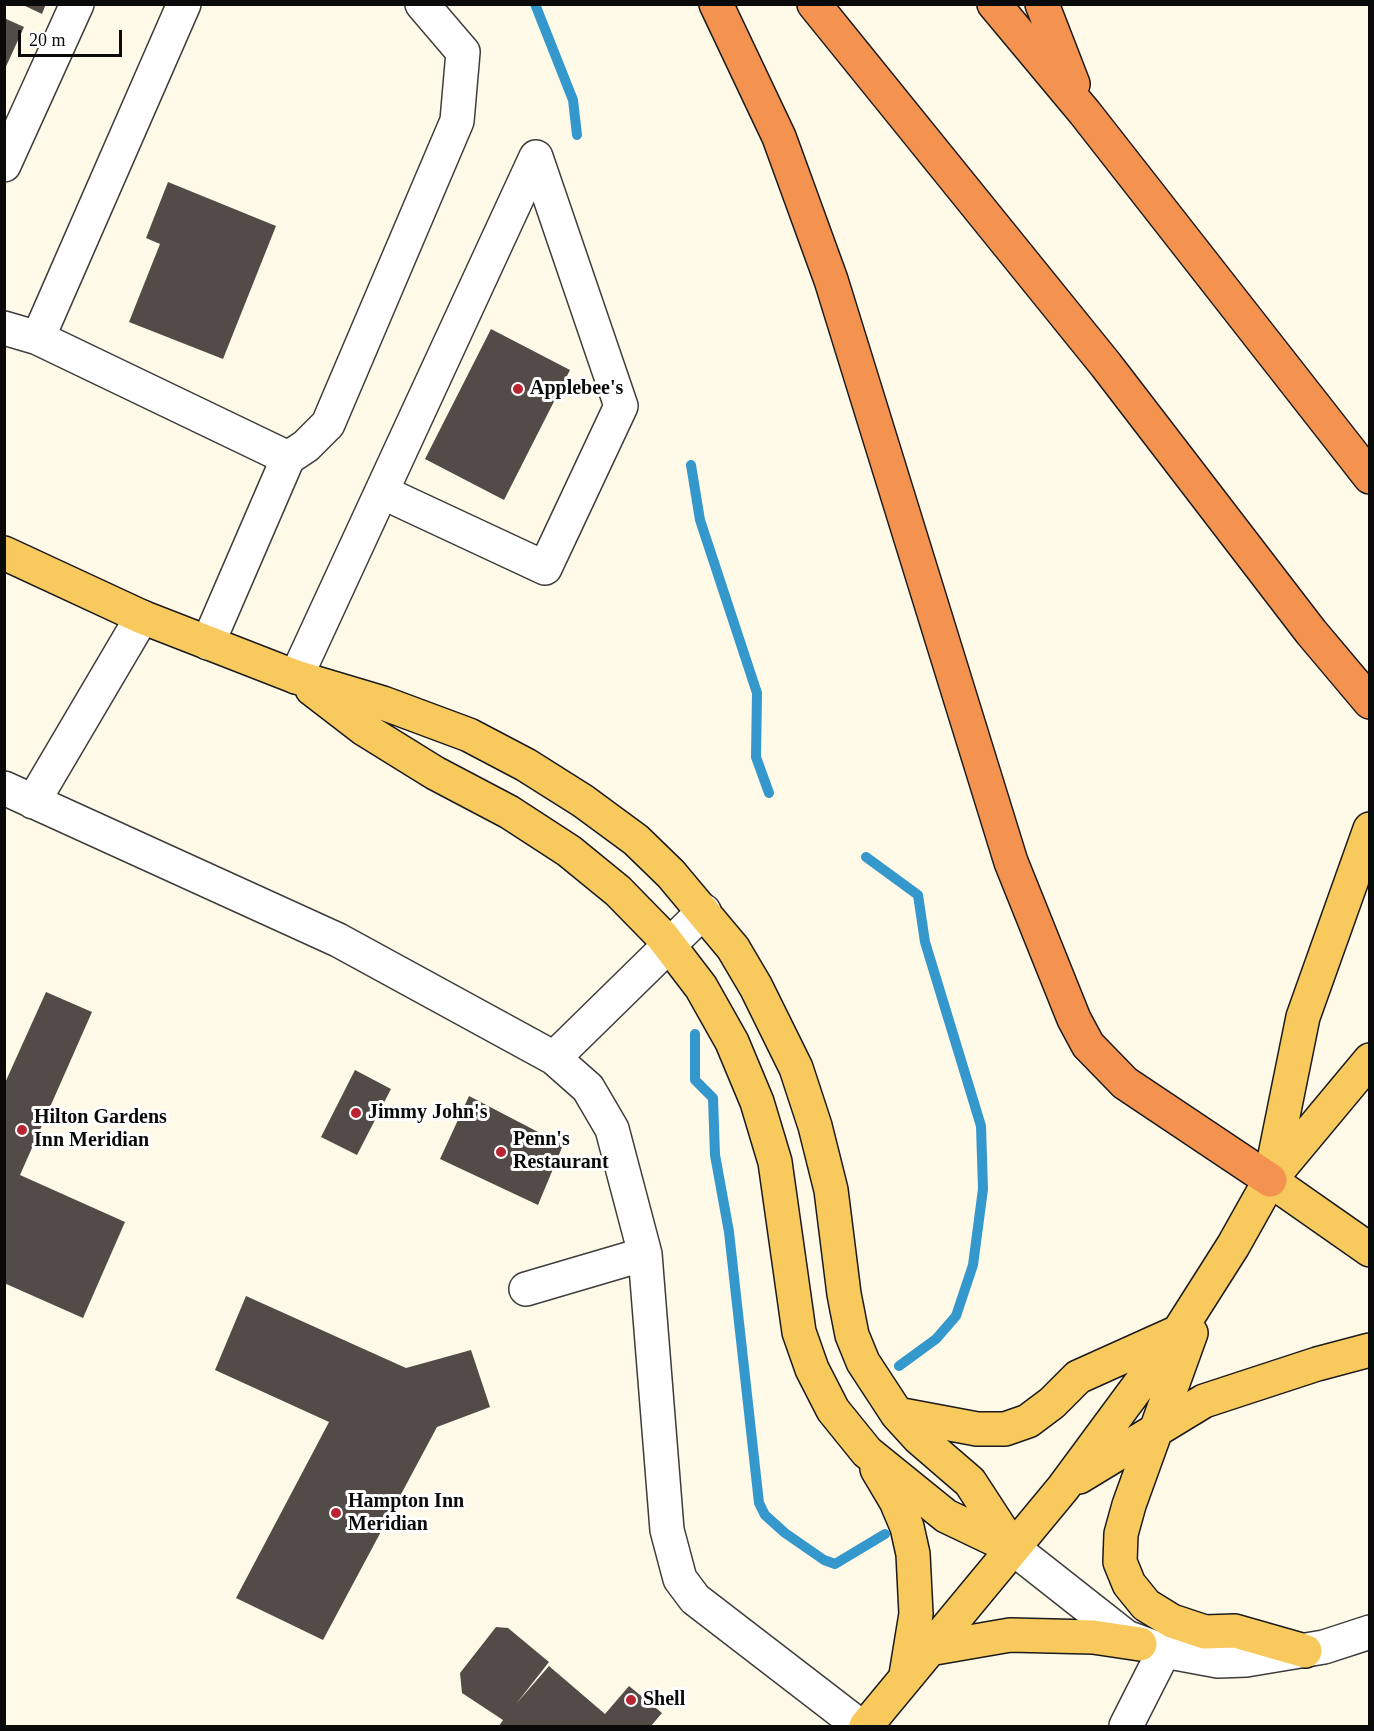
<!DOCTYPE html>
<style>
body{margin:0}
#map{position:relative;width:1374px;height:1731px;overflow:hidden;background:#fff9e7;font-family:Georgia,serif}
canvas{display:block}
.frame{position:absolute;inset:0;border:6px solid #0a0a0a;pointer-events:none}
.scale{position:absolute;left:18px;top:30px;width:104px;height:27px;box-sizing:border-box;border:3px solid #0a0a0a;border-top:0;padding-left:8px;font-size:18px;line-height:21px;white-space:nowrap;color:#0a0a0a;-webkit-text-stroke:4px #fff;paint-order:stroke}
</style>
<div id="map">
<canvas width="1374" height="1731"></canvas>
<div class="frame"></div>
<div class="scale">20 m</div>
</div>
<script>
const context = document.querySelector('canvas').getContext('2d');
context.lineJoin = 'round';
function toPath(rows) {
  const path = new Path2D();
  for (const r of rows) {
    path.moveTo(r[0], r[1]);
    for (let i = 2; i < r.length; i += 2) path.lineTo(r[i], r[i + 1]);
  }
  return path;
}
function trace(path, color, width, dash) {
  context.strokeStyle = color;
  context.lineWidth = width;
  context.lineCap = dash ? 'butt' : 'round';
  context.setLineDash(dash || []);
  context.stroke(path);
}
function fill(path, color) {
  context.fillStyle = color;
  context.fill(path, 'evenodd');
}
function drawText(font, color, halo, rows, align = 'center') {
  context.font = font + ' Georgia,serif';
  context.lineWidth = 6;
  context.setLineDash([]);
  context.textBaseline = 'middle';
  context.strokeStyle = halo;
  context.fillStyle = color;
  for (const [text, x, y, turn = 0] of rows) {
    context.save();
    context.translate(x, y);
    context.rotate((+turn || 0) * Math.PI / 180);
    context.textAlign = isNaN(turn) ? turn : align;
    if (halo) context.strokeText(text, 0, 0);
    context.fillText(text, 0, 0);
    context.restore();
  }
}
const stream = toPath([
 [535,4,573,100,577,135],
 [691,465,700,520,757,693,756,757,769,793],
 [866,857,918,895,925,942,981,1126,983,1189,973,1265,956,1316,936,1339,899,1366],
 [695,1034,695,1080,713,1098,715,1155,729,1232,759,1503,765,1515,785,1533,824,1560,835,1564,885,1534]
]);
const building = toPath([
 [21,4,46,4,42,14],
 [4,18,24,27,4,71],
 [168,182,276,226,223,359,129,322,160,244,146,238],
 [491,329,570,370,504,500,425,459],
 [46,992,92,1012,20,1175,125,1222,83,1318,4,1283,4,1085],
 [355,1070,391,1089,357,1155,321,1137],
 [469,1096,563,1145,538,1205,440,1159],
 [246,1296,406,1368,471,1350,490,1407,437,1427,323,1640,236,1598,329,1422,215,1370],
 [496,1627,508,1628,549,1662,516,1704,549,1666,605,1714,629,1686,662,1713,651,1726,499,1726,503,1720,462,1693,460,1673]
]);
const minor = toPath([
 [4,165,77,4],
 [4,328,38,338,288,458],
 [38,338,184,4],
 [208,643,288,458,306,446,328,424,457,121,463,52,422,4],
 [296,677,536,157,621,406,545,568,382,492],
 [4,788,338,940,554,1058,588,1088,612,1129,645,1254,667,1530,680,1579,695,1599,860,1726],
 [33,802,142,617],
 [554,1058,704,911],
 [526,1289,645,1254],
 [1013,1548,1126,1637,1164,1651,1218,1661,1246,1660,1324,1647,1370,1632],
 [1126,1726,1164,1651]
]);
const major = toPath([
 [4,553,142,617,296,677,383,703,469,735,526,765,583,801,636,840,671,874,733,948,756,987,796,1068,815,1126,831,1190,844,1294,852,1335,863,1362,897,1414,919,1438,970,1482,1013,1548],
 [312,689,364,729,435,773,509,812,569,851,618,891,662,936,701,987,732,1042,757,1102,775,1162,799,1332,812,1369,833,1410,867,1452,946,1516,1013,1548],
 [1271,1175,1303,1017,1370,829],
 [1270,1180,1370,1250],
 [1191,1333,1129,1505,1121,1534,1120,1562,1129,1584,1146,1605,1172,1621,1205,1632,1235,1631,1305,1651],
 [897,1414,977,1429,1005,1429,1028,1421,1052,1403,1078,1377,1178,1332],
 [877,1469,896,1501,907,1527,913,1554,916,1614,906,1675],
 [1079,1477,1204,1401,1317,1364,1370,1350],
 [929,1649,1010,1635,1093,1637,1140,1644],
 [866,1726,1063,1488,1179,1331,1233,1246,1270,1180,1370,1060]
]);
const highway = toPath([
 [716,4,779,137,831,280,1011,862,1074,1019,1088,1045,1125,1083,1270,1180],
 [814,4,1106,365,1311,632,1370,702],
 [994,4,1085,113,1370,477],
 [1042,4,1073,84]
]);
const markers = [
 [518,389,6,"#b82433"],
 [356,1113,6,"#b82433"],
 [22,1130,6,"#b82433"],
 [501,1152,6,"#b82433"],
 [336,1513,6,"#b82433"],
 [631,1700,6,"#b82433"]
];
const poiNames = [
 ["Applebee's",530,389],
 ["Jimmy John's",368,1113],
 ["Hilton Gardens",34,1118],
 ["Inn Meridian",34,1141],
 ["Penn's",513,1140],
 ["Restaurant",513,1163],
 ["Hampton Inn",348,1502],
 ["Meridian",348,1525],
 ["Shell",643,1700]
];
trace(stream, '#3498cc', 10);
fill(building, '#524b47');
trace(minor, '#3d3d3d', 36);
trace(major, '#1b1b1b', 36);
trace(highway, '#1b1b1b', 36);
trace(minor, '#fff', 33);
trace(major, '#f8ca5e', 33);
trace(highway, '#f49250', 33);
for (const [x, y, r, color] of markers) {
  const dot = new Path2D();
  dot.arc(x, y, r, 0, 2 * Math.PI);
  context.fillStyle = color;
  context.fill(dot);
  trace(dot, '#fff', 2);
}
drawText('bold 20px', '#0a0a0a', '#fff', poiNames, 'left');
</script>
